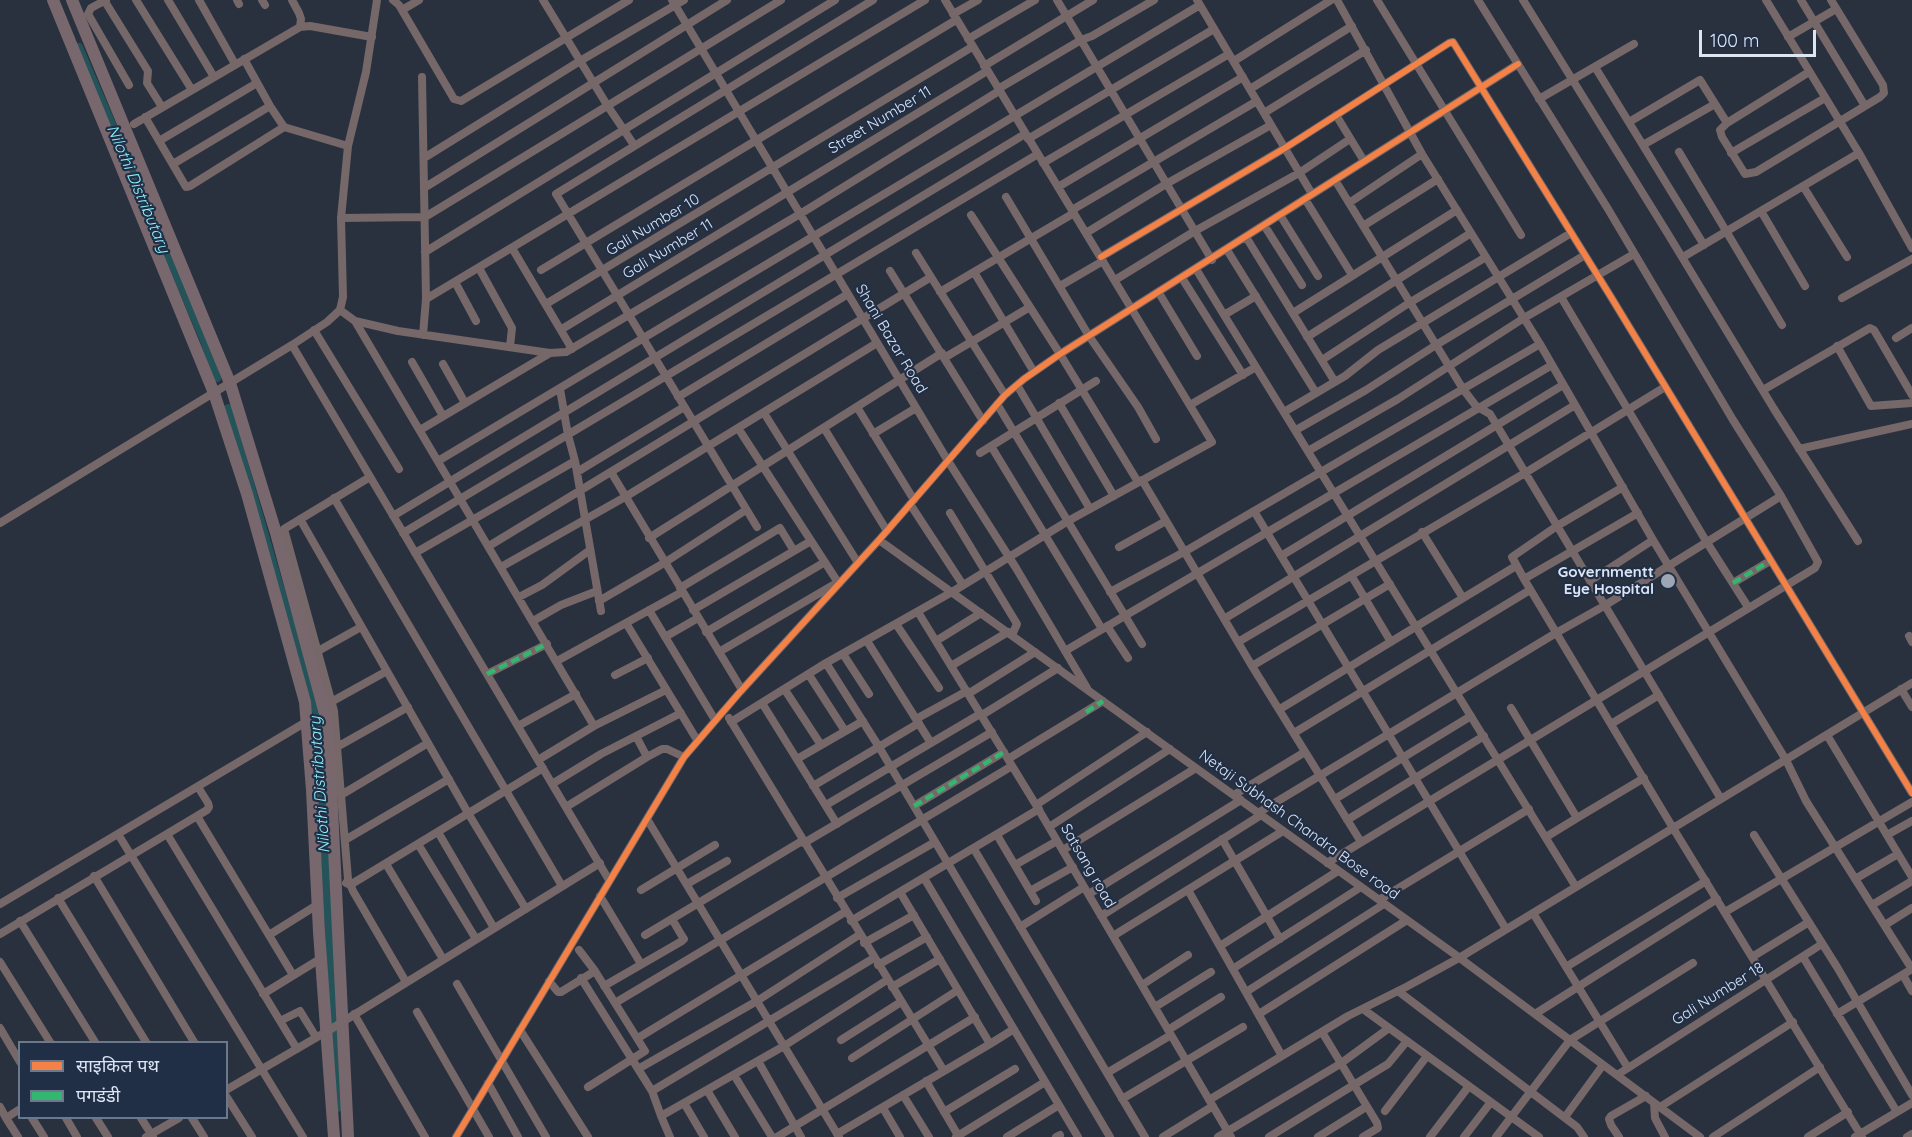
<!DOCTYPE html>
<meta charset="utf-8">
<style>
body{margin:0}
#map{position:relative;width:1912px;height:1137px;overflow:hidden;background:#29313e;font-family:Quicksand,"Noto Sans Devanagari",sans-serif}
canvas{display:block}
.legend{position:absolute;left:18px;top:1041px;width:210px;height:78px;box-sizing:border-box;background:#212f46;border:2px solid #6c788c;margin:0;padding:8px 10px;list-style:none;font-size:18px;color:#dce5f4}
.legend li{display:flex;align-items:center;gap:12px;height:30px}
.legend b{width:30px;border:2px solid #6c788c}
.scale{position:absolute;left:1699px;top:30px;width:117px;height:27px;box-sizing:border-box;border:3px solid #dce5f4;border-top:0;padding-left:8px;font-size:18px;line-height:21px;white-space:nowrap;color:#dce5f4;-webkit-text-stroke:4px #212f46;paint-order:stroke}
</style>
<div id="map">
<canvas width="1912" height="1137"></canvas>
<ul class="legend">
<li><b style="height:8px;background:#f48246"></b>साइकिल पथ</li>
<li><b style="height:8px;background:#33b770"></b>पगडंडी</li>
</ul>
<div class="scale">100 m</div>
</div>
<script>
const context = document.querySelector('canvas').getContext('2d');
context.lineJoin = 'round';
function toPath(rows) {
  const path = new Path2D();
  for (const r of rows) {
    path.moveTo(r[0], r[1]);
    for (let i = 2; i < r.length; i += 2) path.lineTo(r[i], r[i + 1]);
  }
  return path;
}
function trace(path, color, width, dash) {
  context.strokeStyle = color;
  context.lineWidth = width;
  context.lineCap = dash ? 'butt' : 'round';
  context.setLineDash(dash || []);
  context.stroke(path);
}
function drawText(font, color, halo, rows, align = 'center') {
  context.font = font + ' Quicksand,sans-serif';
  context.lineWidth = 4.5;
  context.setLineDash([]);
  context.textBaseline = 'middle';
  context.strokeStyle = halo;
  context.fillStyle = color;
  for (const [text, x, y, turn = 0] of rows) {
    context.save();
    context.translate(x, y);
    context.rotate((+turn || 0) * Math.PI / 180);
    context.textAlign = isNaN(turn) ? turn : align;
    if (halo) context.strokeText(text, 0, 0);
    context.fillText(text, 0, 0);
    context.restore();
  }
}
const canal = toPath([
 [79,47,203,338,217,378],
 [228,408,318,718,338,1108]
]);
const street = toPath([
 [104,0,148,71,147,83,162,107],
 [106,0,91,8,88,14,129,85],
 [136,0,192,90],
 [168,0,214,77],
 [199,0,235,64],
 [237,0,239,4],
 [262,0,265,5],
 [292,0,299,13,301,19,300,27],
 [393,0,399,5,454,99,461,101,629,0],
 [543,0,607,105,634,145],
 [672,0,948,461,1016,568,1087,688],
 [1057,0,1212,260],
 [1197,0,1312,194],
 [1337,0,1422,154,1540,344,1653,540,1786,760,1806,801,1912,969],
 [1377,0,1521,235],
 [1523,0,1668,234,1774,409,1858,541],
 [1766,0,1859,153,1912,248],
 [1801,0,1865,106],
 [402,10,419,0],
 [953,14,978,0],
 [1788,37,1836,9],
 [968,39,1035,0],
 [244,59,270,106,284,127],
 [1234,61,1331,0],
 [984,66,1093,0],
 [1595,67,1704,245],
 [1809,72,1727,123,1720,130,1722,137,1745,174,1756,172,1880,97,1884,93,1883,85,1831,0],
 [422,77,426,299,423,335],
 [998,89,1081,40,1092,36,1154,0],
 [1250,89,1352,26],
 [1539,99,1634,44],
 [1264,113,1366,50],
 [1336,115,1364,161],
 [145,117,186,187,190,186,284,127,348,146],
 [1629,122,1700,80,1727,123],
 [134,124,300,27,310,26,372,37],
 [1028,139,1214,29],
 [159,141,257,83],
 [1643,145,1715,104],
 [1679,152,1782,325],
 [1731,153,1825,98],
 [424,158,580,61,684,0],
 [1043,163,1229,54],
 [173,164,270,106],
 [1335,180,1463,389,1476,406,1490,414,1721,799],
 [1803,186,1847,257],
 [1058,187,1243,77],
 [424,188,727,0],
 [1006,197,1089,336,1138,407,1156,439],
 [1305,199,1352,275],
 [1349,203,1422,154],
 [1072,210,1257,101],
 [1761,211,1805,286],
 [971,215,1060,354,1138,482],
 [1280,215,1318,276],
 [341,218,425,217,781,0],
 [1264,225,1302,285],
 [1363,226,1438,179],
 [1086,233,1166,184,1271,125],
 [1246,237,1335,382],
 [512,248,572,349],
 [1227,250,1316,393],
 [425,252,835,0],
 [916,253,1005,395],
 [1101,257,1285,148,1449,43,1453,42,1611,297,1912,793],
 [1683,257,1859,153],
 [479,268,512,328,510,347],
 [1196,269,1224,315],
 [541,270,956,20],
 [890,271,983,421],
 [974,272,1034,372],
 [1182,278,1243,375],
 [1115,280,1195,231,1299,173,1350,139],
 [455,282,476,321],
 [1060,286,1103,261],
 [940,292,1074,213],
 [1159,293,1197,356],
 [1256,296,1224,315,1256,367],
 [1561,297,1706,541,1748,607],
 [1842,298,1912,259],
 [426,299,925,0],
 [546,304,972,47],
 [340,310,355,321,594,726],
 [1293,313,1457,210],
 [355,321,398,331,550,353,566,352,800,214,999,91],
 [562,329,987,71],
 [314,330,399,469],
 [1307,337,1471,233],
 [1896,338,1912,328],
 [292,345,609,880],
 [1837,346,1871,406,1912,403],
 [944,358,1030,307],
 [1322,360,1409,303,1486,257],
 [412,362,443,416],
 [443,364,465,403],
 [1017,385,1090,509],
 [560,389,568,435,575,461,601,611],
 [1763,390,1870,328,1874,330,1912,395],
 [678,397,848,294],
 [1059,403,1114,496],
 [997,404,1142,644],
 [1190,405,1256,367,1576,887],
 [857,407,914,500],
 [1284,412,1345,376,1378,350,1571,233],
 [764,413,858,563],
 [738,428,839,584],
 [824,428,887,531],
 [420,430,550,353],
 [1296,430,1366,390,1436,345,1585,255],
 [873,434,916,408],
 [991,446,1102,629],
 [1799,449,1912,424],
 [1308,451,1398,399,1524,318,1634,254],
 [980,453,1096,381],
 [438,461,1200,5],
 [577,472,684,407],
 [611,472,742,690],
 [370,477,284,529,334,711,348,879,353,891,406,982],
 [1142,480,1252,666,1361,842],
 [1623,487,1557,526,1512,557,1524,579,1673,828,1862,1137],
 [334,498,562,886],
 [910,504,963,585],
 [1254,511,1506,929],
 [950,513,1017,624,1012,635],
 [393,516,1025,134],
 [300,519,468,813,526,909],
 [0,523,292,345,327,322,340,310,343,297,341,218,348,146,366,72,377,0],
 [757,527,556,194,873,0],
 [1422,532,1463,598],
 [403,533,1038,154],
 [649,538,942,353],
 [879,540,1453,953,1700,1137],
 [489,546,931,277],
 [1119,547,1166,521],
 [415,553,575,461],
 [1281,556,1563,385],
 [501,567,625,497,877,343],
 [1351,575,1391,642],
 [1524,579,1638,513],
 [1590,581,1653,540],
 [1733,583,1770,561],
 [680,588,780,528,794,551],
 [1110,592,1184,552,1540,344],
 [519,597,542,585,590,550],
 [599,601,664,563,746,510],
 [649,610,715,720],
 [693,610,811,541],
 [918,612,1036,805,1231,1137],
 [1224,619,1575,405],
 [533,621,561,605,597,591],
 [626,623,697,740],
 [896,624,939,688],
 [1107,626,1128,658],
 [706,632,825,562],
 [1909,636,1912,642],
 [665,637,698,618],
 [867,641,931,743],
 [936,641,981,613],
 [1238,642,1525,473,1665,387],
 [318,651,361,627],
 [1065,651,1552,365],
 [719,652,835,584],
 [843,654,869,694],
 [557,661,682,592],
 [826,663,879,747,1110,1137],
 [951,666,1008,632],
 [1252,666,1390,584],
 [487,674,547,644],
 [615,675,648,658],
 [809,675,845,731],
 [1901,689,1912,707],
 [785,690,821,745],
 [968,694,1035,652],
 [331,702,387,671],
 [762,703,837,824],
 [1511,708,1577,818,1644,778],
 [1280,709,1516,566],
 [982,715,1058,668],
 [729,718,944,1071],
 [916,719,967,691],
 [731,722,826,663,952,592,1068,521,1212,442,945,0],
 [1611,724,1659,695],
 [518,726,576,694],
 [1294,733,1530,590],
 [1827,735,1912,877],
 [337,747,408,707],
 [647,757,662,749,667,749,684,757],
 [797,759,863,721],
 [1008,759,1103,701],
 [538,760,594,726,666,690],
 [552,784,601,754,681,713],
 [813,786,919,723],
 [341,795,428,743],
 [1234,795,1305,752],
 [1335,799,1471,716],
 [826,805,980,714],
 [1036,805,1147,732],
 [914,806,1004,752],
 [566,807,647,757,636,736],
 [1258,813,1556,633,1604,606,1781,496],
 [197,816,293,975],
 [647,819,839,1137],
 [1347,820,1484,736],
 [1049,827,1170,749],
 [438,832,494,928],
 [118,834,303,1137],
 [167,834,297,1049],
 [997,835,1036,901],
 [1754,835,1837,967,1912,1095],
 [1887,835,1912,821],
 [1546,837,1577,818],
 [1222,839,1280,939],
 [345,840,449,779],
 [804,843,992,732],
 [418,844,476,939],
 [974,849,1145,1137],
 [1063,850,1196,768],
 [1327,863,1815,568,1818,562,1781,496,1733,420,1608,209,1478,0],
 [386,864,443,959],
 [1015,865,1057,841],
 [94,876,194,1042],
 [924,878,1078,1137],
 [1855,879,1898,854],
 [346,883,350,885,543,768],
 [687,884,727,861],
 [641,890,715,845],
 [1188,890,1282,1056],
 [1030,891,1073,867],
 [1089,894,1241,800],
 [600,896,641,964],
 [58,898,146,1042],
 [837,898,935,842],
 [1379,900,1529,809],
 [0,904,306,722],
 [1872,905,1912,881],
 [1725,912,1912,802],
 [1533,913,1628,1068],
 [1101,916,1261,815],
 [20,921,95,1042],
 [851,921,1039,809],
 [1885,925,1912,908],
 [1020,927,1084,887],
 [0,934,207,810,209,807,208,803,198,787],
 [269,935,317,905],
 [645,935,802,841],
 [1113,936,1283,831],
 [864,943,914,915],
 [1220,946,1338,871],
 [579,950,595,971],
 [1752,957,1809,922],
 [1803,957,1897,1112],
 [0,962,50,1042],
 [878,965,927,937],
 [1566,967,1706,881],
 [1234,968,1361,887],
 [1903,975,1912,991],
 [581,978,652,1091,661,1116],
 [549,981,558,992,561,992,595,971,645,1051,588,1087],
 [457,984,546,1137],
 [1142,985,1188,955],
 [604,986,682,941,684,939,682,936,672,919],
 [892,987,940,959],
 [1398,991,1577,1127,1584,1137],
 [1246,992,1384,904],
 [263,994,320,959],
 [615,1003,1012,766],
 [1155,1007,1211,972],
 [1363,1009,1539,1137],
 [417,1012,489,1137],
 [354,1014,425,1137],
 [1259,1014,1407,920],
 [1535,1014,1717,899],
 [1837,1014,1912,969],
 [280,1021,300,1011,316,1037],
 [0,1028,20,1062],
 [520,1030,588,1137],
 [1168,1030,1221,997],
 [1322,1032,1377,1123,1378,1128,1363,1137],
 [638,1038,845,912],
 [841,1040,901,1002],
 [990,1044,1014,1029],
 [852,1058,958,990],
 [758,1061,801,1137],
 [638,1069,757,1001,859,935],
 [1107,1073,1171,1035],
 [734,1075,772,1137],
 [1617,1075,1822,944],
 [926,1081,959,1137],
 [488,1083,518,1137],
 [226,1090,331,1029,600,863],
 [707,1090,735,1137],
 [652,1091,874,958],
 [903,1095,929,1137],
 [226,1096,252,1137],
 [1122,1099,1243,1027],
 [1209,1100,1348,1016,1406,987,1459,958,1912,683],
 [684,1103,704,1137],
 [1654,1103,1655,1118,1665,1137],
 [0,1107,6,1118,20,1109],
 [1660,1107,1793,1022],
 [883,1108,900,1137],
 [1385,1111,1427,1056],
 [944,1112,1015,1069],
 [1565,1117,1603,1065],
 [6,1118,18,1137],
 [32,1118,44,1137],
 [66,1118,77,1137],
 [96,1118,108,1137],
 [141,1118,153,1137],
 [192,1118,204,1137],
 [837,1134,990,1044,900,892],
 [146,1137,179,1118],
 [456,1137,684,757,740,692,879,540,1005,395,1024,379,1060,354,1518,64],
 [670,1137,661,1116,784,1046,887,980],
 [777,1137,975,1017],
 [956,1137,1045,1082],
 [1007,1137,1059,1105],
 [1056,1137,1060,1135],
 [1163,1137,1213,1106],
 [1218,1137,1340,1064,1389,1028],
 [1269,1137,1388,1064,1407,1041],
 [1318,1137,1366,1107],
 [1430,1137,1469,1086],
 [1464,1137,1491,1102],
 [1496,1137,1570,1040,1693,963],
 [1619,1137,1611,1125,1609,1119,1611,1116,1646,1096],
 [1713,1137,1820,1067],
 [1808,1137,1848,1112],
 [1855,1137,1912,1103],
 [1907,1137,1912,1134]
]);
const secondary = toPath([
 [53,0,214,393,247,494,305,702,312,790,319,932,334,1137],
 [72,0,230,383,276,533,328,725,348,1137]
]);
const quiet = toPath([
 [1733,583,1770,561],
 [487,674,547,644],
 [1086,712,1103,701],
 [914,806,1004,752]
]);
const cycleway = toPath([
 [1101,257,1285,148,1449,43,1453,42,1611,297,1912,793],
 [456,1137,684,757,740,692,879,540,1005,395,1024,379,1060,354,1518,64]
]);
const markers = [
 [1668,581,8,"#9da6b4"]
];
const streetNames = [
 ["Street Number 11",880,120,-31],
 ["Gali Number 10",653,225,-31],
 ["Gali Number 11",668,249,-31],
 ["Shani Bazar Road",891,339,59],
 ["Netaji Subhash Chandra Bose road",1299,825,36],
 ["Satsang road",1088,866,60],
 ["Gali Number 18",1718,994,-32]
];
const poiNames = [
 ["Governmentt",1654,572],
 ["Eye Hospital",1654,589]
];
const waterNames = [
 ["Nilothi Distributary",138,189,67],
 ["Nilothi Distributary",320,785,-94]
];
trace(canal, '#245459', 8);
trace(street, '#766769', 8);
trace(secondary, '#78686d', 12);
trace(quiet, '#33b770', 4.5, [9, 4.5]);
trace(cycleway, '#f48246', 6);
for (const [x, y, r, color] of markers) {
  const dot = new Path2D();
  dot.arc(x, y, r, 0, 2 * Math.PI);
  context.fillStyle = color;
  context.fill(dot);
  trace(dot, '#212f46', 2);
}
drawText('15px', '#dce5f4', '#212f46', streetNames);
drawText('bold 15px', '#dce5f4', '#212f46', poiNames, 'right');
drawText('italic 16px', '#8cf5fe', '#212f46', waterNames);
</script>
